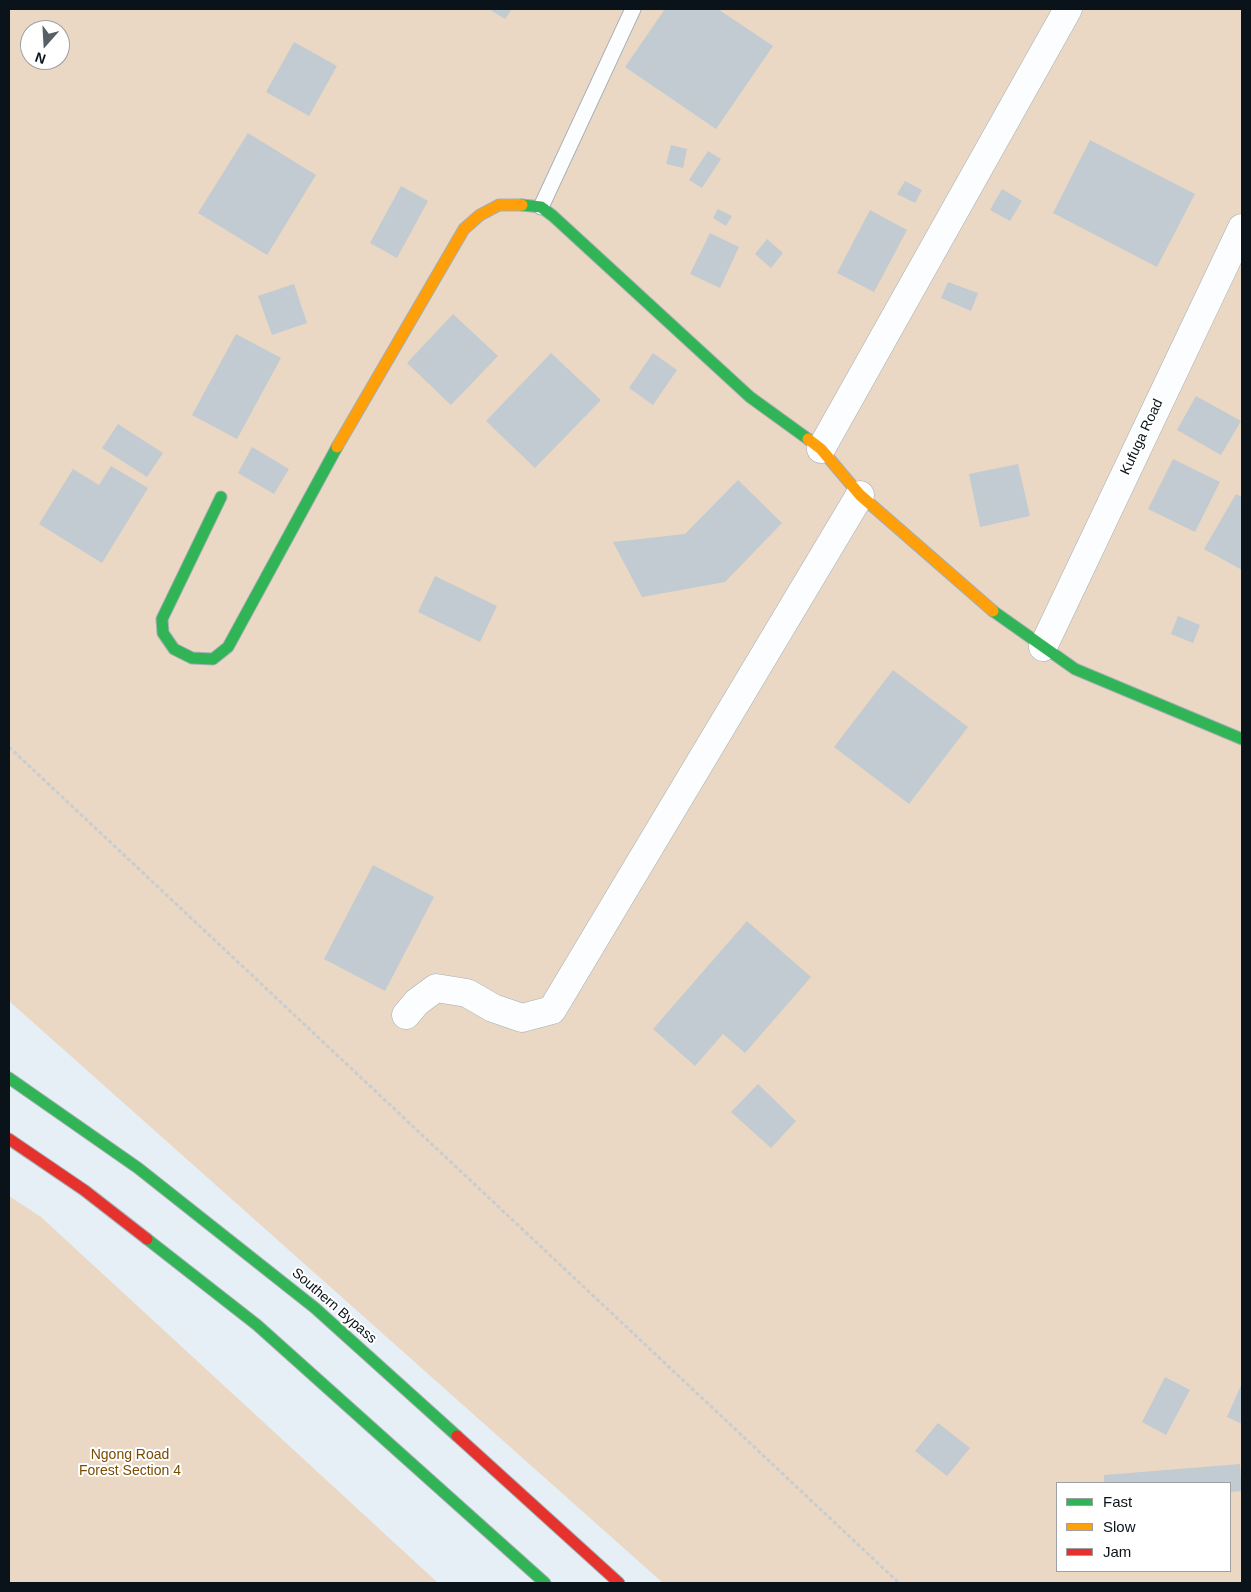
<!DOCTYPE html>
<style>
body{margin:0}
#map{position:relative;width:1251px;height:1592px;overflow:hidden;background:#e6eff5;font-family:Arial,sans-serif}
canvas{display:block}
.frame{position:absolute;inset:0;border:10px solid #091319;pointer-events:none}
.legend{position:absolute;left:1056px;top:1482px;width:175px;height:90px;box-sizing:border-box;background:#fff;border:1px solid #9da1a3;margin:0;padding:6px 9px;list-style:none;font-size:15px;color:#091319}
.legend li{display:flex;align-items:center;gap:10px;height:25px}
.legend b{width:25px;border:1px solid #9da1a3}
.north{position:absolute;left:20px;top:20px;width:50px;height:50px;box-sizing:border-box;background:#fff;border:1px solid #9da1a3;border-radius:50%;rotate:199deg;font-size:14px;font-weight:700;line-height:20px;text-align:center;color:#091319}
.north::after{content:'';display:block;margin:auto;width:18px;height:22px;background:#566066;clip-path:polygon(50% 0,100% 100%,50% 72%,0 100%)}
</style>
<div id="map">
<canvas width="1251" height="1592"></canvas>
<div class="frame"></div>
<ul class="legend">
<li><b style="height:6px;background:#30b455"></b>Fast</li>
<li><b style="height:6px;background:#ff9f0a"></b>Slow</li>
<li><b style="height:6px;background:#e5322d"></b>Jam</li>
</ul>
<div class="north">N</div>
</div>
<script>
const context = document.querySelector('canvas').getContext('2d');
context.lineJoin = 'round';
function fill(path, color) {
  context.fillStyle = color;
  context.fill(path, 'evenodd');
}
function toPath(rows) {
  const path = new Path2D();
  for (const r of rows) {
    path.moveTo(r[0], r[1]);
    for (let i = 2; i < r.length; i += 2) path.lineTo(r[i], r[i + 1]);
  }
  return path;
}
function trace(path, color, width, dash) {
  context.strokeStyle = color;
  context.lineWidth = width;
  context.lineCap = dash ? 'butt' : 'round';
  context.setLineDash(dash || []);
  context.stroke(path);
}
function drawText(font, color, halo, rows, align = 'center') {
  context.font = font + ' Arial,sans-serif';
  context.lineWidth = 4;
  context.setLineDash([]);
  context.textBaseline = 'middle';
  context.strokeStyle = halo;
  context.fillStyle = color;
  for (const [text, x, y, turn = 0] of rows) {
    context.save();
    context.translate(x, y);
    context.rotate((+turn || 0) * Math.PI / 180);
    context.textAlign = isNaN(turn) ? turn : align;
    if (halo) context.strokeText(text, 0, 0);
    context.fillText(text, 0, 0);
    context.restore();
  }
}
const green = toPath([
 [9,9,1242,9,1242,1583,663,1583,9,1001],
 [30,30,60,30,60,60,30,60],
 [1057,1483,1230,1483,1230,1571,1057,1571],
 [9,1196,41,1217,438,1583,9,1583]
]);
const building = toPath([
 [489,9,512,9,505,19],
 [665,9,718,9,773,46,716,129,625,67],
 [294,42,337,66,309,116,266,92],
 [248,133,316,175,267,255,198,213],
 [1090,140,1195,194,1157,267,1053,213],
 [671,145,687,149,683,168,666,164],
 [708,151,721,159,702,188,689,180],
 [905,181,922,190,915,203,897,194],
 [401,186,428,201,397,258,370,243],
 [1002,189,1022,201,1010,221,990,210],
 [718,209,732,216,726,226,713,218],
 [870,210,907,230,874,292,837,273],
 [710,233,739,247,720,288,690,274],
 [767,239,783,253,771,268,755,254],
 [948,282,978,293,971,311,941,298],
 [294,284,307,323,272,335,258,296],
 [453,314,498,356,451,405,407,363],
 [236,334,281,358,237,439,192,415],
 [551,353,601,400,535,468,486,421],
 [653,353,677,370,653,405,629,388],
 [1196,396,1241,421,1221,455,1177,430],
 [118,424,163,453,147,477,102,448],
 [252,447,289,469,274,494,238,473],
 [1173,459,1220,482,1195,532,1148,509],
 [1018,464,1030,516,980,527,969,474],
 [111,466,148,488,102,563,39,524,73,469,99,485],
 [738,480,782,523,725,582,642,597,613,542,685,534],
 [1236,494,1242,497,1242,570,1204,549],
 [435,576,497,606,480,642,418,612],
 [1178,616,1200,625,1193,643,1171,634],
 [893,670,968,727,909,804,834,747],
 [373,865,434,897,385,991,324,959],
 [747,921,811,977,745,1053,723,1034,695,1066,653,1029],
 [758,1084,796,1121,771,1148,731,1112],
 [1165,1377,1190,1390,1166,1435,1142,1422],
 [1242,1383,1242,1424,1227,1417],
 [938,1423,970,1448,947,1476,915,1451],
 [1240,1464,1242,1491,1230,1492,1230,1483,1104,1483,1104,1475]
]);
const path = toPath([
 [9,747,899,1583]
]);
const lane = toPath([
 [541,207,633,9]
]);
const street = toPath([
 [821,449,1068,9],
 [1043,647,1242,228],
 [406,1015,417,1002,436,988,467,993,493,1008,522,1018,552,1010,860,495]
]);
const fast = toPath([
 [522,205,541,207,553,216,750,397,808,439],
 [221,497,162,619,163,633,174,649,192,658,213,659,228,647,337,447],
 [993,611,1075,669,1242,739],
 [9,1078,138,1168,315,1308,457,1436],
 [147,1239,257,1325,545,1583]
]);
const slow = toPath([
 [808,439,821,449,860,495,993,611],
 [337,447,464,229,480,215,499,205,522,205]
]);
const jam = toPath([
 [9,1139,84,1190,147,1239],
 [457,1436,619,1583]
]);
const streetNames = [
 ["Kufuga Road",1142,437,-65],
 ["Southern Bypass",334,1306,41]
];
const parkNames = [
 ["Ngong Road",130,1455],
 ["Forest Section 4",130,1471]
];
fill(green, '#ead8c4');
fill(building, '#c2cbd1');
trace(lane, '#a5aeb3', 17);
trace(street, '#a5aeb3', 29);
trace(fast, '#a5aeb3', 13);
trace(slow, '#a5aeb3', 13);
trace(jam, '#a5aeb3', 13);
trace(path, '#cacdcf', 3, [4, 2.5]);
trace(lane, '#fbfdfe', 15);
trace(street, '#fbfdfe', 28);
trace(fast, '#30b455', 11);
trace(slow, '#ff9f0a', 11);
trace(jam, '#e5322d', 11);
drawText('14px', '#091319', '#fff', streetNames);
drawText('14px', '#7a4b00', '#fff', parkNames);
</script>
